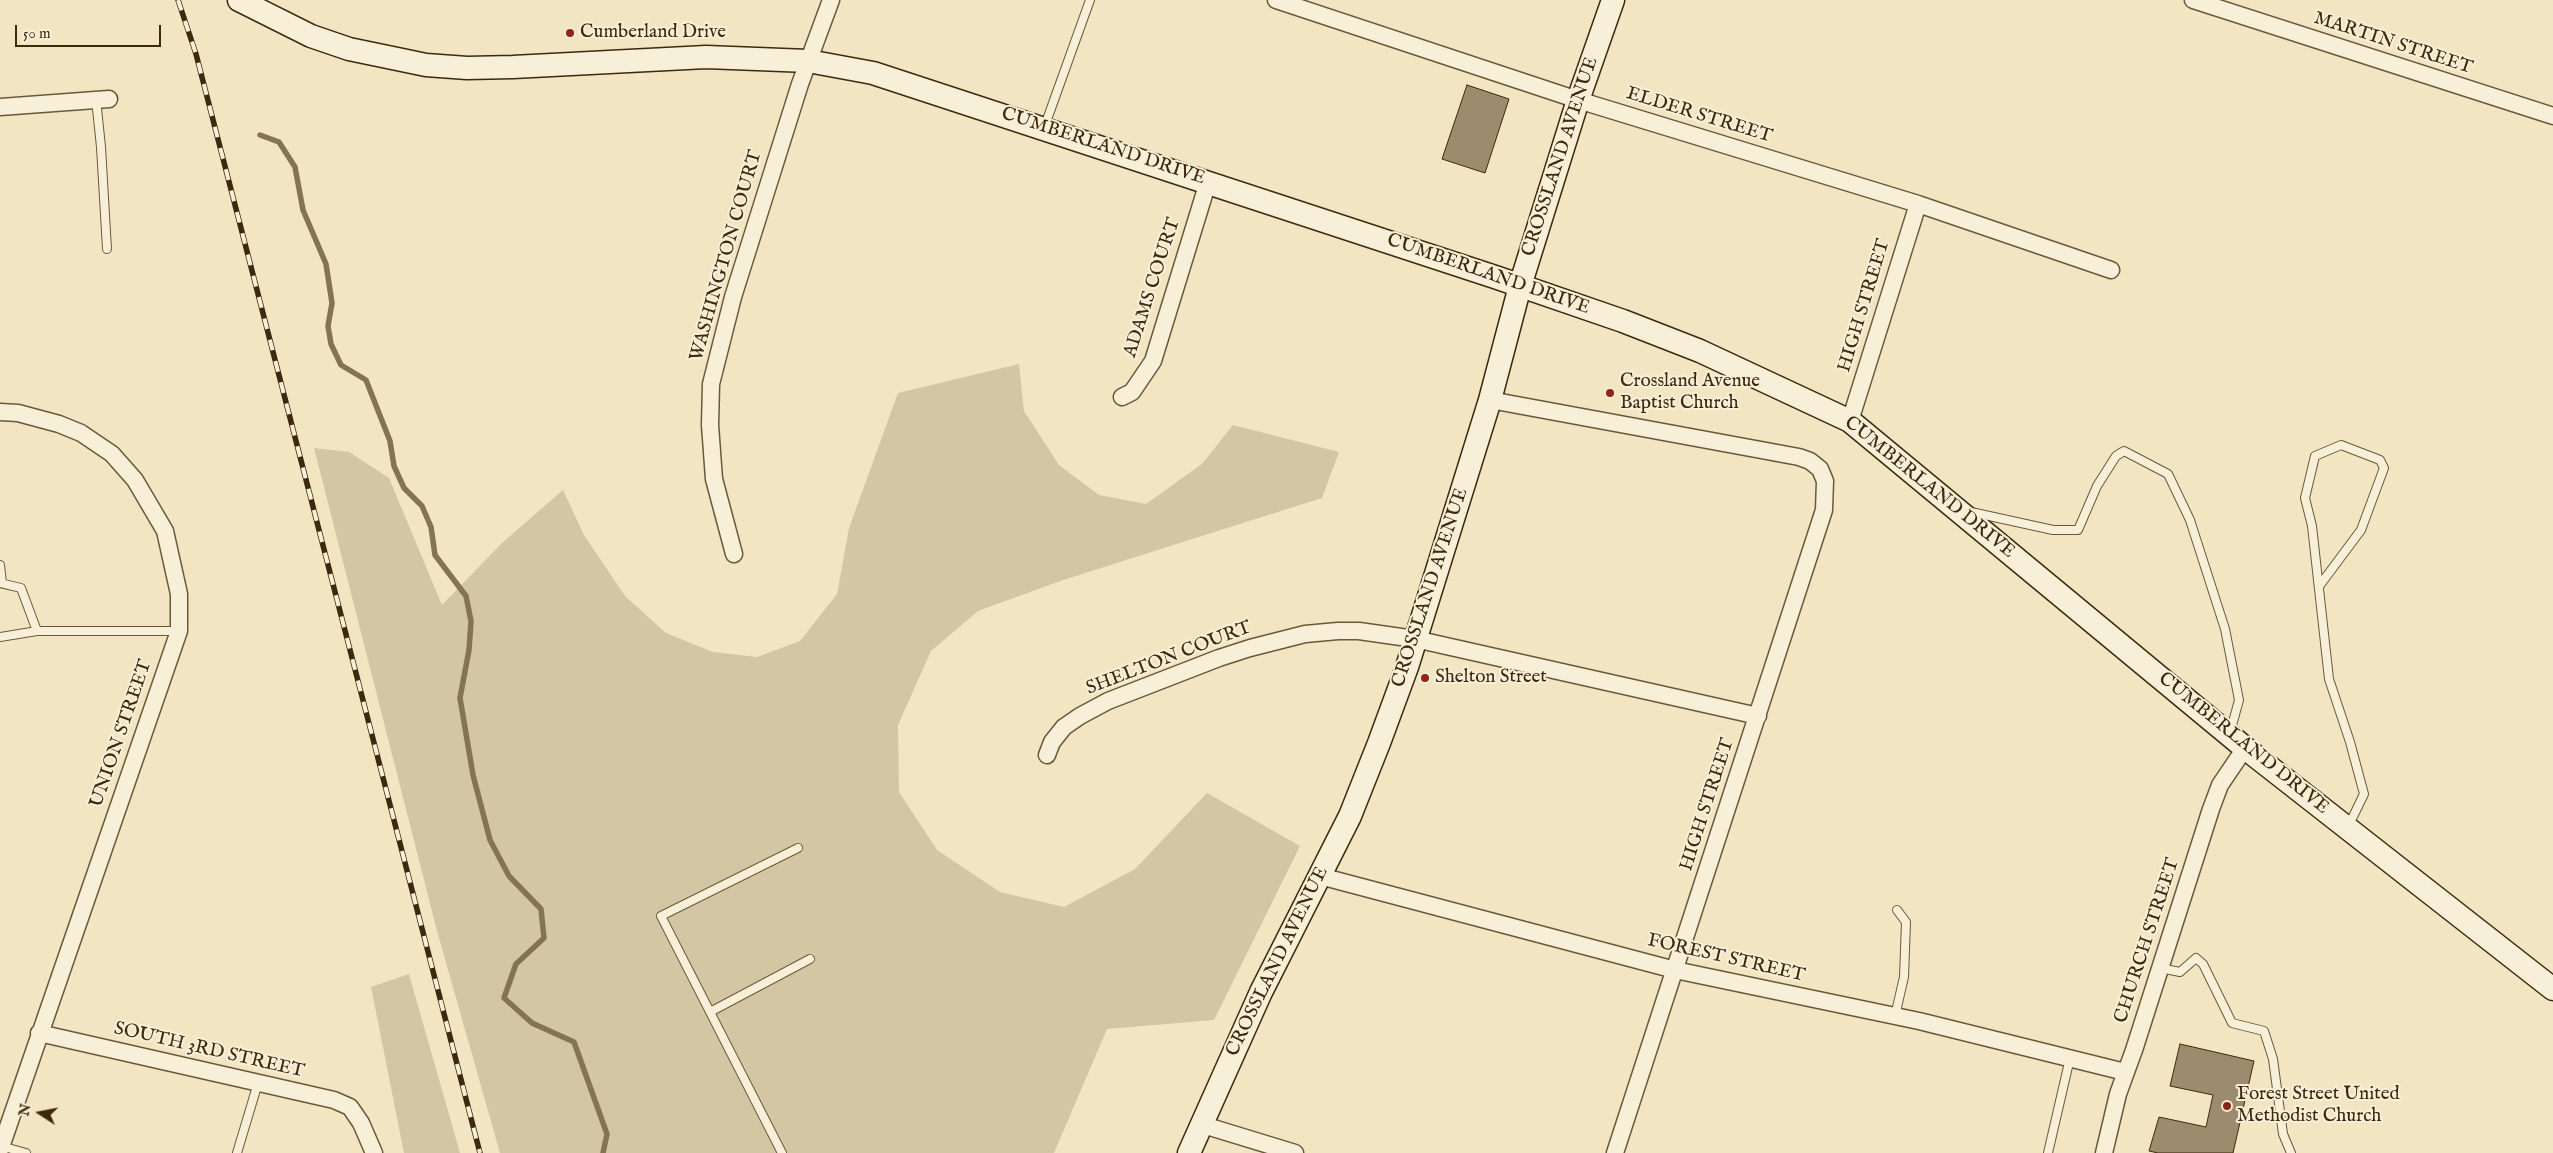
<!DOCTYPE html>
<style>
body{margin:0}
#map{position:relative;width:2553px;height:1153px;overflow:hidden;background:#f2e6c2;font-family:"IM FELL English",serif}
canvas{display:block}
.north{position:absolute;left:15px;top:1088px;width:50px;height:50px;-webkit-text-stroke:4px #f7efd7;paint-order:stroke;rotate:281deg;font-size:14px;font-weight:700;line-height:20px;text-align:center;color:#3e280e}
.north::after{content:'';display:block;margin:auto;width:18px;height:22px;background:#3e280e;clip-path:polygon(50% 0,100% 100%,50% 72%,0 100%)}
.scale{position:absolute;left:15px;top:25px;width:146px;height:22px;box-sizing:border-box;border:2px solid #3e280e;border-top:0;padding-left:6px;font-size:15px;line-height:18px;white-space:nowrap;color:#3e280e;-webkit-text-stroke:4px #f7efd7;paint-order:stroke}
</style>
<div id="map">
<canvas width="2553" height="1153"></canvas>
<div class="north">N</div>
<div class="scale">50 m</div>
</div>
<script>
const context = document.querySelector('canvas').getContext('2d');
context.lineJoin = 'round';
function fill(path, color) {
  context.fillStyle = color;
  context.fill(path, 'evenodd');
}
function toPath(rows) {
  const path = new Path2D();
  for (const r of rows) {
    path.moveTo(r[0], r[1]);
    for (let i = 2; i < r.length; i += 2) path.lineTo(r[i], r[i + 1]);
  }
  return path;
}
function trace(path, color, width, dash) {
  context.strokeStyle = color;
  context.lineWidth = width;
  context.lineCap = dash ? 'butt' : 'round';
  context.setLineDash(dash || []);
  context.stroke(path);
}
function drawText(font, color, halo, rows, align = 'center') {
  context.font = font + ' "IM FELL English",serif';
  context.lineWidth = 4;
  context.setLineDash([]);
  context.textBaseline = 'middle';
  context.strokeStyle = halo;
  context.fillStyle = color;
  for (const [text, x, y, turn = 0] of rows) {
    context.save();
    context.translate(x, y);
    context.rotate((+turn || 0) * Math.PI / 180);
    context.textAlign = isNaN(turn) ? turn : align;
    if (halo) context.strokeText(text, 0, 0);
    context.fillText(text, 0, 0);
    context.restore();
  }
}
const green = toPath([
 [1019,364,1024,411,1059,465,1099,495,1146,504,1202,464,1233,425,1339,452,1322,498,1063,580,978,611,931,651,898,725,899,792,937,850,1000,892,1064,907,1135,869,1207,793,1300,846,1214,1020,1107,1029,1054,1153,500,1153,437,931,314,448,349,452,389,478,442,605,502,543,563,490,584,535,625,596,666,633,713,652,757,657,800,641,837,594,849,528,898,393],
 [409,974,460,1153,404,1153,371,987]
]);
const stream = toPath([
 [260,135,279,142,295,167,303,210,326,264,332,303,328,326,331,344,341,365,366,380,390,441,394,466,404,488,422,506,431,527,435,555,466,596,471,621,469,650,460,698,473,775,490,840,509,876,541,909,544,938,516,964,504,998,532,1023,574,1042,607,1134,603,1153]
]);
const building = toPath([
 [1467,85,1509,99,1485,173,1442,159,1467,85],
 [2180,1044,2254,1061,2233,1153,2158,1153,2149,1151,2159,1117,2206,1127,2213,1095,2170,1086,2180,1044]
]);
const service = toPath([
 [96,99,101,147,107,249],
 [1044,128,1090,0],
 [1971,512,2053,530,2078,530,2097,486,2116,456,2124,451,2168,474,2190,520,2225,629,2239,700,2230,733],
 [0,565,2,583],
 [0,583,21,588,37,631],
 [2320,585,2361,530,2384,468,2380,460,2341,445,2315,456,2305,498,2312,526,2329,679,2350,742,2364,794,2348,827],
 [0,637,37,631,179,631],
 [2160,968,2180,972,2196,958,2203,964,2232,1023,2264,1031,2273,1059,2283,1134,2291,1153],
 [710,1012,810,959],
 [1895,1016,1904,977,1906,922,1897,910],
 [1,1146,26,1153],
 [237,1153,258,1083],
 [782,1153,661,916,798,848],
 [2048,1153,2070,1058]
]);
const minor = toPath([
 [1276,0,1578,100,1918,204,2111,270],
 [2193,0,2553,116],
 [0,107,109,99],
 [1122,397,1132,392,1153,361,1208,182],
 [1490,400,1799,457,1810,461,1820,469,1825,481,1824,510,1615,1153],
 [0,412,18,413,59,424,81,433,112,454,135,480,165,531,179,594,179,631,0,1150],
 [1850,421,1918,204],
 [734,554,714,479,710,425,711,384,733,297,800,84,831,0],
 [1047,755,1052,742,1064,727,1080,716,1108,701,1219,658,1250,648,1305,634,1338,631,1359,631,1415,639,1758,716],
 [1320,876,1675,970,1919,1021,2125,1072],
 [39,1033,334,1100,350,1107,361,1123,374,1153],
 [1200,1124,1295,1153],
 [2104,1153,2118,1094,2134,1050,2211,809,2220,785,2245,748]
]);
const secondary = toPath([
 [239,0,311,36,349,49,426,65,467,68,513,67,706,57,808,61,873,73,1495,277,1623,321,1700,351,1850,421,2245,748,2553,989],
 [1189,1153,1261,992,1350,816,1379,743,1407,667,1490,400,1520,286,1578,100,1613,0]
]);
const rail = toPath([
 [178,0,196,54,480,1153]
]);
const markers = [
 [570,33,5,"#8f2418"],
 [1610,393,5,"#8f2418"],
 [1425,678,5,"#8f2418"],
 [2227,1106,5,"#8f2418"]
];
const poiNames = [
 ["Cumberland Drive",580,33],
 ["Crossland Avenue",1620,382],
 ["Baptist Church",1620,404],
 ["Shelton Street",1435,678],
 ["Forest Street United",2237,1095],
 ["Methodist Church",2237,1117]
];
const streetNames = [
 ["MARTIN STREET",2393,44,18],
 ["ELDER STREET",1699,116,17],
 ["CUMBERLAND DRIVE",1103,147,18],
 ["CROSSLAND AVENUE",1561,157,-72],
 ["WASHINGTON COURT",727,256,-74],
 ["CUMBERLAND DRIVE",1488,275,19],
 ["ADAMS COURT",1153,288,-72],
 ["HIGH STREET",1865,306,-73],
 ["CUMBERLAND DRIVE",1929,488,39],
 ["CROSSLAND AVENUE",1431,588,-72],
 ["SHELTON COURT",1169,659,-21],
 ["UNION STREET",122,734,-71],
 ["CUMBERLAND DRIVE",2243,744,39],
 ["HIGH STREET",1708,805,-72],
 ["CHURCH STREET",2148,941,-72],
 ["FOREST STREET",1726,959,13],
 ["CROSSLAND AVENUE",1278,962,-64],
 ["SOUTH 3RD STREET",209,1051,13]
];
fill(green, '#d3c6a3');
trace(stream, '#857355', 5.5);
fill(building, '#9c8b6c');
trace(building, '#3e280e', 1);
trace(service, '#6b583b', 10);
trace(minor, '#6b583b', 19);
trace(secondary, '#3e280e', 25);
trace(service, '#f7efd7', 8);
trace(minor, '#f7efd7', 16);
trace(secondary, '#f7efd7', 22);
trace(rail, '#3e280e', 5.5);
trace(rail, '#f7efd7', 4, [11]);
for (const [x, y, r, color] of markers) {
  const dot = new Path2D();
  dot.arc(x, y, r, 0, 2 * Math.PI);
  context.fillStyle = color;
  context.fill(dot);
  trace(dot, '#f7efd7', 2);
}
drawText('19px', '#3e280e', '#f7efd7', poiNames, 'left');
drawText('19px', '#3e280e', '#f7efd7', streetNames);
</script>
